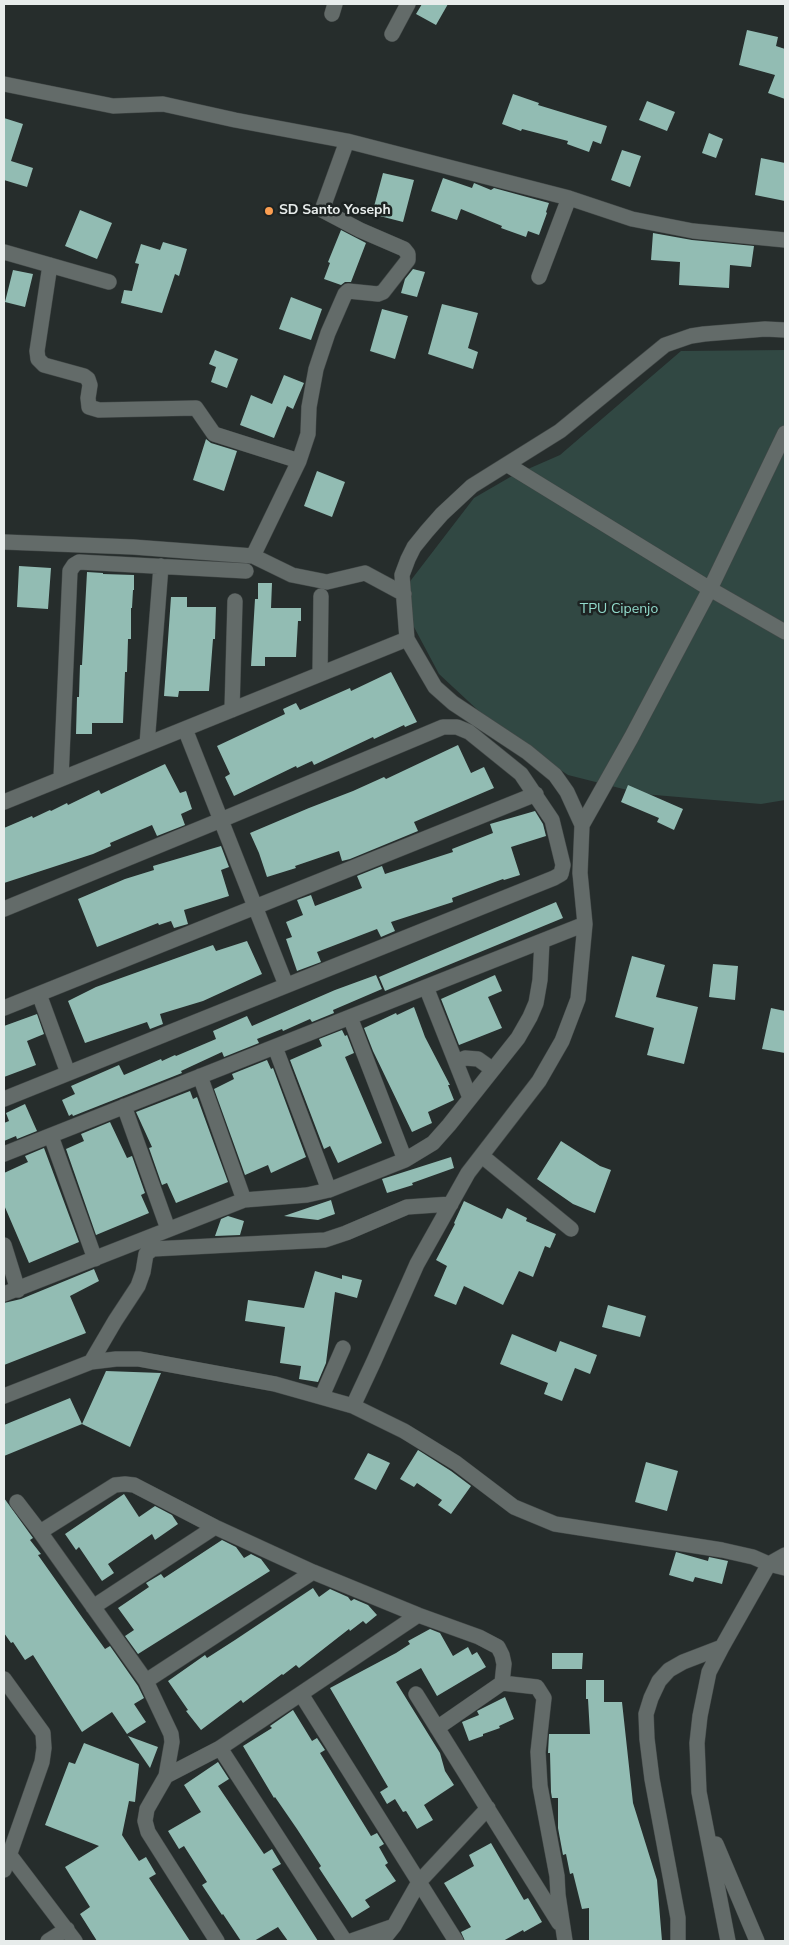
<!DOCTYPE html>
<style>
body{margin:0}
#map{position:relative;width:789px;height:1945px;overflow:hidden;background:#262d2c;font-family:"Nunito Sans",sans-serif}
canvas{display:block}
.frame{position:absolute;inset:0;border:5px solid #e7eceb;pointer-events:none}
</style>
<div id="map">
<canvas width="789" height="1945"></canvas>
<div class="frame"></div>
</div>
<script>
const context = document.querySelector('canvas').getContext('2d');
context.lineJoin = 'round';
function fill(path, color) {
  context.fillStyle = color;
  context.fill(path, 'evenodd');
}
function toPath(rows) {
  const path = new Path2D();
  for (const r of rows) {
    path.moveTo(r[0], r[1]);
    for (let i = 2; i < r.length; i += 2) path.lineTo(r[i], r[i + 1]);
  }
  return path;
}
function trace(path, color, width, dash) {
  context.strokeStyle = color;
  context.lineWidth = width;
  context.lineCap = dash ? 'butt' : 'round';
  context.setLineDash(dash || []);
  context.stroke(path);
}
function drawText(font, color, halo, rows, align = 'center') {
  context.font = font + ' "Nunito Sans",sans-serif';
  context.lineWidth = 5;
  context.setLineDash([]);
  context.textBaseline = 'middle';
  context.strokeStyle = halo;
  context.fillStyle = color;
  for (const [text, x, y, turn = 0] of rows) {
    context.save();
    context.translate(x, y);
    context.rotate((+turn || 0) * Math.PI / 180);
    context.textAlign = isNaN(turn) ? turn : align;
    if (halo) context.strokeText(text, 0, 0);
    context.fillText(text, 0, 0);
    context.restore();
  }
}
const green = toPath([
 [785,350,785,800,761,804,643,794,568,775,496,727,439,674,398,597,474,498,512,476,560,455,681,351]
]);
const building = toPath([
 [422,4,448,4,436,25,416,14],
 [747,30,778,37,776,46,785,49,785,99,768,93,775,75,739,65],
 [513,94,539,103,538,105,607,126,601,144,593,141,589,152,567,144,568,141,522,129,521,131,502,124],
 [647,101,675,112,667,131,639,120],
 [4,118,23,124,11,161,33,168,27,187,4,180],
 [709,133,723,139,716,158,702,153],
 [622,150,641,156,630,187,611,180],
 [761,158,785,163,785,201,755,195],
 [383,173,414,180,403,222,372,214],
 [443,178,472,188,474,183,491,190,494,188,549,203,546,212,547,213,539,235,528,231,526,237,501,228,502,226,461,209,457,220,431,211],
 [80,210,112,223,97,259,65,246],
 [341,230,366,243,351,282,345,282,341,285,324,279,330,263,328,262],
 [653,233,692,240,754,246,751,267,730,265,729,288,679,285,680,262,651,260],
 [163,242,187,249,179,276,175,274,162,313,121,303,124,290,132,291,139,264,135,263,141,244,160,250],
 [413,269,425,272,417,297,401,293,405,279],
 [13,270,33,274,25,307,5,302],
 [291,297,322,309,311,340,279,329],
 [442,304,478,313,468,348,478,352,473,369,428,354],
 [382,309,408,316,395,359,370,351],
 [215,350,238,359,227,388,211,382,216,367,209,364],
 [284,375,304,383,293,409,287,406,274,438,240,425,251,395,272,404],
 [206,439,211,443,237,451,224,491,193,480],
 [317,471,345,482,332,517,304,506],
 [19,566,51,568,48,609,17,607],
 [87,572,103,573,103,574,134,575,134,590,133,590,132,608,131,608,131,639,128,639,127,672,125,672,123,723,92,723,92,734,76,734,77,697,79,697,80,665,82,665],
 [258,583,272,583,271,608,301,608,301,621,298,621,296,657,265,657,265,666,251,666,255,599,258,599],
 [171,597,187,597,187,607,216,607,215,639,213,639,209,691,179,691,178,697,164,696],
 [391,672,417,722,405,727,404,725,374,739,373,737,314,765,312,761,297,768,296,766,234,796,225,777,230,774,217,746,285,714,283,709,296,703,300,710,350,688,351,691],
 [458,745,471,773,484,767,494,788,414,822,418,831,350,859,342,861,339,851,295,866,296,868,267,877,259,853,250,833,309,808,353,791,384,777,386,779],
 [165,764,180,793,186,791,192,809,181,814,185,825,157,836,152,825,110,843,111,846,93,854,4,883,4,828,32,816,33,818,50,810,51,811,67,803,68,805,99,790,101,794],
 [628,785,683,809,674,830,657,822,659,818,621,802],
 [535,811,543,824,546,836,511,847,520,875,504,880,503,879,452,898,453,902,391,922,395,931,381,937,377,929,317,952,321,962,297,971,286,939,292,937,286,922,303,915,297,900,311,895,315,906,362,888,357,876,382,866,385,874,388,873,453,852,452,849,493,833,490,824],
 [221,846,229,867,221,870,229,896,184,910,188,924,174,928,171,921,159,925,158,923,97,947,78,899,125,879,154,870,153,866],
 [556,902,563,918,385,991,379,977],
 [247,941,262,974,203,1001,160,1014,163,1024,150,1029,147,1022,85,1043,68,1001,96,987,213,945,216,951],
 [632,956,665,965,656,997,698,1007,684,1064,647,1055,654,1028,615,1017],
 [713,964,738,966,735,1000,709,997],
 [376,975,382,989,333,1010,334,1013,312,1022,310,1019,283,1031,282,1029,257,1039,259,1043,224,1057,222,1052,181,1071,182,1073,73,1116,72,1114,69,1116,62,1100,75,1094,71,1086,119,1065,124,1075,161,1059,162,1061,175,1055,176,1056,216,1039,213,1031,247,1016,252,1026,335,990],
 [495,975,502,991,488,997,502,1028,459,1045,441,999],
 [414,1007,425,1037,450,1085,448,1085,454,1100,428,1112,432,1123,412,1132,373,1051,364,1028,396,1013,397,1015],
 [771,1008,785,1011,785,1053,762,1049],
 [37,1014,44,1034,27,1041,36,1065,4,1077,4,1026],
 [342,1030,345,1036,347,1035,354,1053,345,1057,382,1143,338,1163,330,1146,324,1149,290,1060,322,1046,319,1039],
 [267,1060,271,1069,273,1068,306,1157,271,1173,268,1165,245,1175,214,1089,234,1079,232,1074],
 [190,1091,193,1099,197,1097,228,1182,176,1203,167,1183,162,1185,149,1148,152,1147,136,1112],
 [25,1104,37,1131,17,1139,16,1136,4,1141,4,1123,9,1121,6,1113],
 [110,1122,127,1158,132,1156,145,1193,141,1195,149,1213,96,1235,66,1149,84,1141,81,1134],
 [561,1141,600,1166,611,1170,595,1213,573,1204,537,1179],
 [44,1148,79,1242,29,1263,4,1205,4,1173,28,1162,25,1156],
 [451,1157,454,1168,412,1183,413,1185,387,1193,382,1179],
 [331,1200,335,1214,318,1220,284,1216],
 [464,1201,502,1219,507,1208,527,1218,526,1221,556,1234,550,1248,545,1246,533,1277,519,1271,503,1305,464,1286,456,1305,434,1296,447,1266,436,1260,455,1224,454,1223],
 [228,1216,244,1221,240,1235,215,1236,221,1219],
 [94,1269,99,1281,70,1296,86,1333,4,1365,4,1303,21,1299],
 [315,1271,342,1279,342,1275,362,1280,357,1298,335,1292,326,1363,318,1382,299,1379,301,1366,280,1363,285,1327,245,1321,248,1300,304,1308],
 [608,1305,646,1316,640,1337,602,1327],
 [512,1334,556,1352,560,1341,597,1355,590,1374,575,1368,562,1401,544,1394,548,1383,500,1364],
 [106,1371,161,1373,130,1447,82,1424],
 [70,1398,82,1424,4,1456,4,1425],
 [418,1450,451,1471,471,1486,451,1514,438,1505,442,1500,417,1483,414,1487,400,1479],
 [368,1453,390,1463,376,1490,354,1479],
 [646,1462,678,1471,667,1511,635,1502],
 [124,1494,139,1517,155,1506,172,1515,178,1524,155,1540,152,1534,108,1564,114,1573,102,1581,79,1547,76,1550,65,1534],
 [4,1498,33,1538,30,1540,41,1554,38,1555,84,1620,105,1649,110,1646,138,1686,144,1698,134,1704,146,1722,127,1734,112,1712,82,1732,33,1655,25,1660,13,1642,11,1643,4,1633],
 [222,1540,236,1547,244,1558,251,1554,261,1559,270,1571,138,1654,125,1636,134,1630,118,1608,149,1587,146,1583,161,1574,164,1578],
 [676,1552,708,1561,709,1557,728,1561,722,1584,695,1577,693,1582,669,1575],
 [313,1588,319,1597,330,1589,348,1597,351,1601,354,1599,368,1605,377,1615,366,1624,363,1621,350,1631,349,1629,299,1668,296,1665,283,1675,282,1674,243,1703,241,1700,201,1730,186,1711,188,1710,168,1681,205,1655,207,1658,235,1640],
 [430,1629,440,1633,453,1656,468,1647,472,1655,477,1652,486,1667,437,1696,421,1668,396,1682,440,1753,445,1771,454,1785,424,1805,433,1820,417,1829,406,1811,403,1812,395,1799,387,1804,380,1792,388,1787,330,1688,396,1653,410,1644,408,1641],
 [552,1653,583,1653,582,1669,552,1669],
 [586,1680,604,1680,604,1702,622,1702,633,1803,657,1880,662,1941,589,1941,589,1908,582,1909,573,1873,570,1874,566,1854,563,1855,558,1828,558,1798,552,1798,551,1792,550,1753,548,1753,549,1734,590,1734,588,1699,586,1699],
 [505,1697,514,1719,499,1726,500,1728,483,1734,483,1736,469,1741,462,1722,479,1715,477,1711],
 [293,1710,312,1741,317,1738,325,1750,320,1753,371,1836,377,1833,384,1844,379,1847,388,1863,385,1865,396,1881,365,1900,370,1907,352,1918,319,1868,321,1866,297,1829,275,1797,274,1798,243,1746,272,1728,270,1726],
 [128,1736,158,1747,150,1768],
 [84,1743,139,1764,135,1802,129,1801,122,1835,139,1861,146,1857,156,1874,149,1878,190,1941,97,1941,80,1914,90,1907,65,1867,99,1846,45,1825,69,1762,75,1764],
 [218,1762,229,1779,218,1786,264,1854,272,1849,281,1864,272,1869,318,1941,288,1941,278,1927,254,1941,241,1941,223,1914,222,1915,202,1885,207,1882,184,1846,179,1849,168,1831,201,1812,184,1785],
 [491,1843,524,1900,528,1898,542,1922,524,1932,523,1930,503,1941,465,1941,461,1932,471,1927,444,1883,474,1866,469,1855]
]);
const minor = toPath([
 [332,14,335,4],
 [392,34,408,4],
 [4,84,113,106,163,104,235,120,347,141],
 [4,252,109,282],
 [50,265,37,351,38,359,44,365,84,376,88,379,90,385,88,398,89,407,99,410,196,408,214,434,299,461],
 [539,277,569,198],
 [508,465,710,589,785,632],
 [4,542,133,547,253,556,292,575,327,582,365,573,404,594],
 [253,556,299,461,308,434,309,407,316,369,328,333,345,294,348,291,378,294,383,292,408,260,408,254,404,249,360,230,322,210,347,141,569,198,632,219,693,231,785,240],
 [320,674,321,596],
 [232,710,235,601],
 [185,729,286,985],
 [147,744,161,566],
 [61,778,70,571,74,565,79,562,246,571],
 [4,802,407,639],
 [582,825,631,738,710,589,785,433],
 [4,909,221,820,443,727,457,727,469,732,521,774,552,820,563,865,561,874,554,878,4,1099],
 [426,987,470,1098],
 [39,994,68,1073],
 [4,1008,536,794],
 [350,1017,405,1160],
 [275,1047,329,1190],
 [456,1062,465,1058,478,1059,492,1069],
 [200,1076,244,1200],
 [124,1106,168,1229],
 [51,1136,95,1259],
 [4,1154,585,924],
 [482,1156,571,1229],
 [4,1245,18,1290],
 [4,1294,244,1200,307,1195,329,1190,405,1160,433,1143,449,1125,518,1038,530,1017,536,1003,540,980,542,941],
 [91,1362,115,1321,138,1286,143,1272,146,1254,153,1249,325,1240,346,1233,407,1207,451,1204],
 [4,1396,91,1362,116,1359,139,1359,275,1384,353,1406,404,1431,456,1463,514,1507,555,1524,722,1550,753,1557,769,1564,785,1568],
 [322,1396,343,1348],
 [353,1406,374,1361,417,1264,468,1173,539,1081,562,1041,578,999,585,924,580,873,582,825,567,792,555,775,527,752,453,703,435,687,407,639,402,575,408,559,414,547,427,531,442,514,472,486,560,431,665,345,691,336,704,334,765,329,785,330],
 [17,1502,40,1532,146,1681,171,1734,172,1742,166,1776,147,1809,145,1821,148,1832,217,1941],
 [40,1532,115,1485,125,1484,134,1485,215,1527,313,1572,418,1615,479,1637,498,1647,502,1655,504,1664,502,1683,537,1687,544,1698,538,1752,540,1786,557,1876,558,1895,565,1941],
 [93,1607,215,1527],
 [4,1679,43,1733,44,1748,42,1762,4,1870],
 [146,1681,313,1572],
 [301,1694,456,1941],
 [416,1694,559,1923],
 [437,1728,502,1683],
 [220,1748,345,1941],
 [166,1776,220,1748,418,1615],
 [716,1844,757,1941],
 [9,1854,75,1941],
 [394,1926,419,1882,488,1808],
 [48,1941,67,1929],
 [351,1941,394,1926,382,1941],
 [678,1941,678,1918,652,1779,647,1739,646,1714,651,1698,659,1681,669,1670,683,1662,722,1647],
 [728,1941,699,1792,697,1743,700,1716,709,1672,722,1647,769,1564,785,1555]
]);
const markers = [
 [269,211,5,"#fb9e51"]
];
const poiNames = [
 ["SD Santo Yoseph",279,211]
];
const parkNames = [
 ["TPU Cipenjo",619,610]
];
fill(green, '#314843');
fill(building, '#92bcb3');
trace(minor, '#434948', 16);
trace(minor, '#636b69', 15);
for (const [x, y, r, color] of markers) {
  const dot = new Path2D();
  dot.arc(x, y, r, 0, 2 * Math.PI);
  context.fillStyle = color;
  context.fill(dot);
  trace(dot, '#1d2322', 2);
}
drawText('bold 14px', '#e7eceb', '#1d2322', poiNames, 'left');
drawText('14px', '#92dbcc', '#1d2322', parkNames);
</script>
